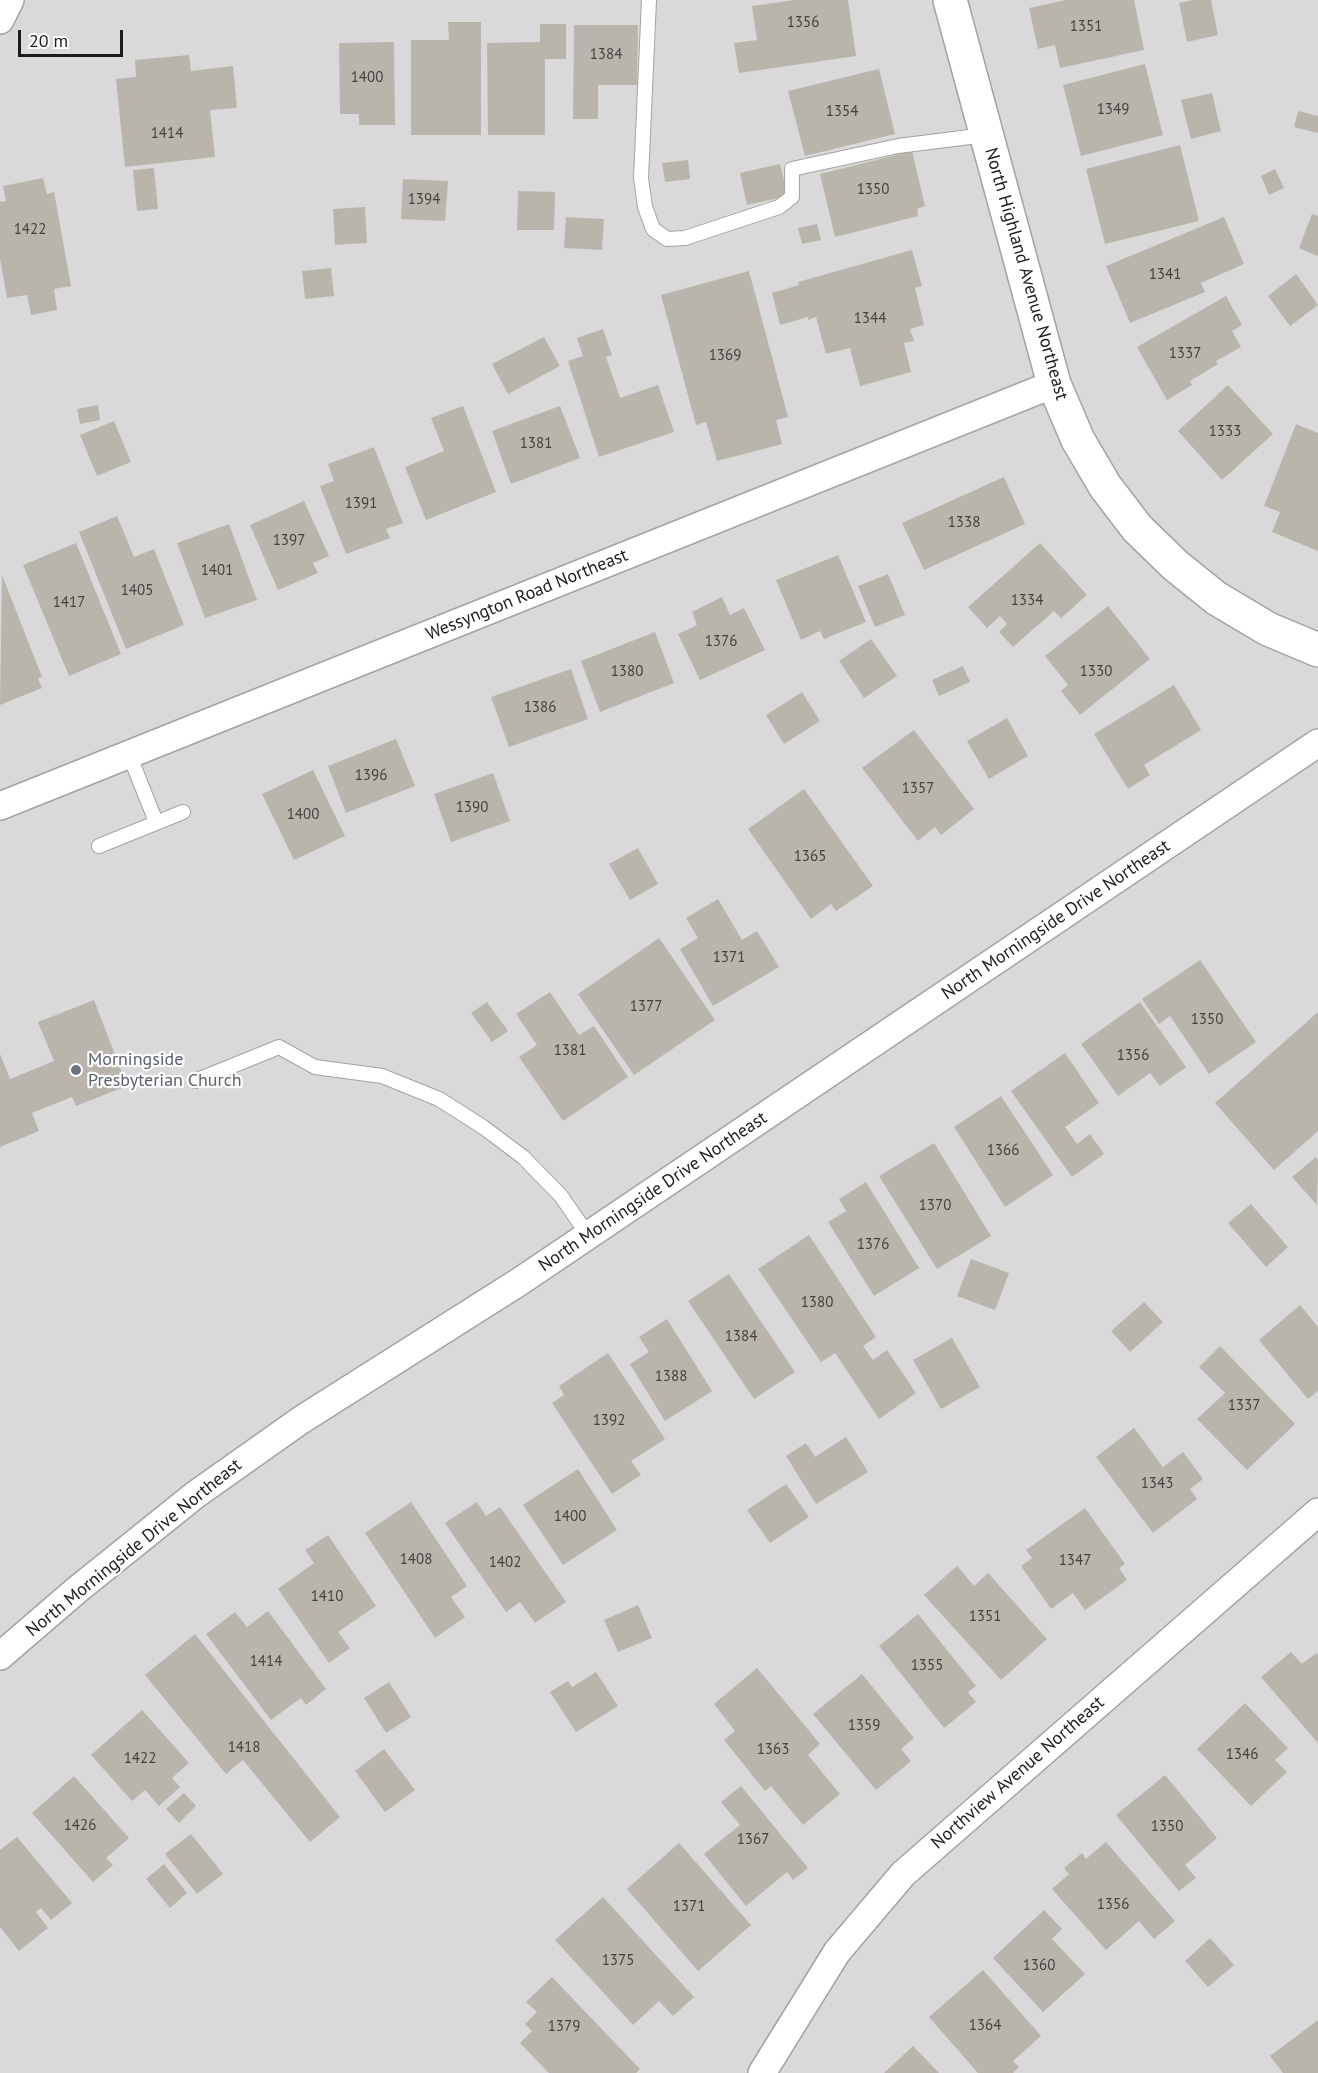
<!DOCTYPE html>
<style>
body{margin:0}
#map{position:relative;width:1318px;height:2073px;overflow:hidden;background:#edece2;font-family:"PT Sans",sans-serif}
canvas{display:block}
.scale{position:absolute;left:18px;top:30px;width:105px;height:27px;box-sizing:border-box;border:3px solid #1c1c1c;border-top:0;padding-left:8px;font-size:18px;line-height:21px;white-space:nowrap;color:#1c1c1c;-webkit-text-stroke:4px #fff;paint-order:stroke}
</style>
<div id="map">
<canvas width="1318" height="2073"></canvas>
<div class="scale">20 m</div>
</div>
<script>
const context = document.querySelector('canvas').getContext('2d');
context.lineJoin = 'round';
function fill(path, color) {
  context.fillStyle = color;
  context.fill(path, 'evenodd');
}
function toPath(rows) {
  const path = new Path2D();
  for (const r of rows) {
    path.moveTo(r[0], r[1]);
    for (let i = 2; i < r.length; i += 2) path.lineTo(r[i], r[i + 1]);
  }
  return path;
}
function trace(path, color, width, dash) {
  context.strokeStyle = color;
  context.lineWidth = width;
  context.lineCap = dash ? 'butt' : 'round';
  context.setLineDash(dash || []);
  context.stroke(path);
}
function drawText(font, color, halo, rows, align = 'center') {
  context.font = font + ' "PT Sans",sans-serif';
  context.lineWidth = 4.5;
  context.setLineDash([]);
  context.textBaseline = 'middle';
  context.strokeStyle = halo;
  context.fillStyle = color;
  for (const [text, x, y, turn = 0] of rows) {
    context.save();
    context.translate(x, y);
    context.rotate((+turn || 0) * Math.PI / 180);
    context.textAlign = isNaN(turn) ? turn : align;
    if (halo) context.strokeText(text, 0, 0);
    context.fillText(text, 0, 0);
    context.restore();
  }
}
const residential = toPath([
 [0,0,1318,0,1318,2073,0,2073]
]);
const building = toPath([
 [795,0,848,0,856,56,739,73,734,43,757,40,752,6],
 [1066,0,1134,0,1144,50,1060,68,1055,45,1038,49,1029,8],
 [1193,0,1211,0,1218,35,1187,42,1179,3],
 [448,22,481,22,481,135,411,135,411,40,449,40],
 [540,24,566,24,566,59,545,59,545,135,488,135,487,43,540,42],
 [574,25,638,25,637,85,598,85,598,119,573,119],
 [394,42,395,125,359,125,359,114,340,114,339,43],
 [189,55,191,71,233,66,237,108,210,110,215,157,125,167,116,79,136,77,135,60],
 [1145,64,1163,135,1081,156,1063,85],
 [879,69,895,134,805,156,788,91],
 [1212,93,1221,131,1191,139,1181,100],
 [1298,111,1318,116,1318,133,1294,127],
 [1180,145,1199,221,1105,244,1086,169],
 [912,151,925,206,917,209,918,216,835,237,820,174],
 [688,160,690,179,665,182,662,163],
 [780,164,788,196,747,205,740,173],
 [154,168,158,209,137,211,133,170],
 [1275,169,1284,188,1269,195,1261,176],
 [43,178,47,194,54,192,71,286,54,289,57,310,31,315,27,295,7,298,0,259,0,202,6,201,3,186],
 [403,179,448,181,445,221,401,219],
 [518,191,555,192,554,230,517,230],
 [365,207,367,243,335,245,333,209],
 [1312,214,1318,216,1318,256,1299,248],
 [566,217,604,219,602,250,564,248],
 [1224,217,1244,264,1201,283,1205,292,1130,323,1106,266],
 [817,224,821,240,802,244,798,228],
 [912,250,922,286,915,288,924,325,910,329,914,341,904,343,911,372,860,386,850,348,826,354,816,317,808,320,808,317,780,325,772,293,799,285,798,282],
 [331,268,334,296,305,299,302,271],
 [749,271,788,417,776,420,782,444,717,461,706,422,696,425,661,295],
 [1296,274,1318,305,1290,326,1268,296],
 [1226,296,1242,325,1232,331,1241,347,1216,361,1218,364,1190,381,1192,385,1167,400,1137,347],
 [603,329,612,355,606,357,620,398,658,385,674,432,599,457,568,361,583,356,577,338],
 [544,337,560,366,508,394,492,364],
 [1228,385,1273,434,1222,480,1178,431],
 [98,405,100,420,80,424,77,409],
 [463,406,496,492,426,520,405,467,444,451,431,418],
 [560,406,580,458,511,484,492,431],
 [114,421,131,462,97,476,80,435],
 [1296,424,1318,433,1318,551,1272,532,1280,512,1264,506],
 [374,447,403,523,386,529,390,538,346,554,320,486,334,481,328,464],
 [1004,477,1025,524,924,570,902,523],
 [304,501,329,556,313,563,318,573,278,590,250,525],
 [117,516,134,557,154,549,184,625,126,649,79,532],
 [229,524,257,600,205,618,177,543],
 [76,543,121,654,69,676,23,565],
 [1040,543,1087,595,1061,618,1054,611,1013,647,999,632,1007,624,1000,616,987,628,968,607],
 [838,555,866,622,824,639,820,631,801,640,776,580],
 [888,574,905,615,875,627,858,586],
 [2,575,42,677,38,678,42,688,0,705],
 [722,597,730,615,744,608,765,650,700,680,678,634,697,625,692,612],
 [1108,606,1150,659,1080,715,1061,691,1068,685,1045,656],
 [655,632,674,683,600,712,581,661],
 [871,639,897,676,864,698,839,661],
 [963,666,970,682,939,696,932,680],
 [571,669,588,719,509,747,491,697],
 [1174,685,1201,730,1144,765,1150,775,1128,789,1094,734],
 [802,692,820,721,784,744,766,715],
 [1007,718,1028,756,989,779,967,741],
 [914,730,974,809,941,835,935,827,918,841,862,768],
 [396,739,415,786,346,813,328,766],
 [313,770,345,836,294,860,262,794],
 [493,773,510,821,451,842,434,794],
 [804,789,873,886,836,911,831,904,811,919,748,829],
 [638,848,658,884,630,900,609,864],
 [718,899,742,940,757,931,779,967,713,1006,680,949,698,938,686,918],
 [659,938,715,1020,634,1075,578,994],
 [1200,960,1256,1042,1209,1074,1170,1016,1159,1024,1142,999],
 [550,992,579,1035,594,1026,628,1077,563,1121,519,1057,537,1045,516,1014],
 [94,1000,127,1086,76,1106,72,1097,32,1113,39,1131,0,1147,0,1054,10,1079,54,1061,38,1022],
 [487,1002,508,1031,492,1042,471,1013],
 [1140,1002,1186,1067,1160,1086,1150,1073,1118,1096,1081,1044],
 [1318,1012,1318,1131,1274,1170,1215,1103],
 [1065,1053,1099,1103,1065,1127,1077,1144,1090,1134,1104,1154,1072,1177,1011,1091],
 [1001,1096,1053,1175,1005,1207,954,1127],
 [934,1143,991,1236,937,1269,879,1176],
 [1316,1157,1318,1160,1317,1205,1292,1177],
 [866,1182,919,1268,874,1296,828,1222,846,1211,839,1199],
 [1251,1204,1288,1247,1266,1267,1228,1223],
 [809,1235,876,1337,863,1346,873,1360,887,1350,916,1393,879,1419,835,1353,821,1362,758,1269],
 [971,1259,1009,1273,995,1310,957,1296],
 [729,1274,795,1372,754,1399,688,1301],
 [1144,1302,1163,1322,1130,1352,1111,1331],
 [1300,1305,1318,1327,1318,1391,1308,1399,1259,1340],
 [667,1319,712,1391,665,1421,630,1364,649,1352,639,1337],
 [952,1338,980,1387,941,1409,913,1360],
 [1220,1346,1295,1424,1247,1470,1197,1419,1225,1393,1199,1367],
 [608,1353,665,1439,631,1461,641,1475,612,1494,552,1403,564,1395,559,1386],
 [1134,1428,1163,1467,1183,1452,1203,1479,1190,1489,1197,1499,1153,1533,1096,1457],
 [846,1437,868,1472,816,1504,786,1456,806,1443,815,1457],
 [578,1469,617,1530,563,1565,523,1505],
 [786,1484,809,1517,770,1543,747,1510],
 [411,1502,467,1586,451,1597,465,1617,435,1638,365,1533],
 [477,1502,486,1516,500,1507,566,1602,535,1623,520,1602,506,1612,445,1523],
 [1085,1508,1125,1564,1119,1568,1127,1580,1085,1610,1073,1593,1051,1609,1021,1566,1032,1558,1026,1550],
 [328,1535,376,1606,338,1632,350,1648,329,1663,278,1589,314,1563,305,1550],
 [957,1566,974,1586,988,1573,1047,1639,1001,1680,924,1595],
 [638,1605,652,1638,618,1652,604,1620],
 [268,1611,326,1689,306,1705,301,1698,271,1720,206,1634,235,1612,247,1627],
 [918,1614,976,1686,968,1692,976,1702,944,1728,879,1646],
 [195,1634,340,1817,310,1842,243,1760,226,1774,145,1675],
 [1291,1652,1302,1664,1316,1653,1318,1655,1318,1743,1261,1677],
 [757,1668,820,1744,808,1755,840,1794,803,1825,771,1786,765,1791,724,1740,735,1731,714,1704],
 [596,1672,618,1706,576,1732,550,1692,568,1681,572,1687],
 [862,1674,914,1738,901,1749,911,1761,876,1790,813,1714],
 [389,1682,411,1717,386,1733,364,1698],
 [1245,1703,1288,1748,1275,1760,1287,1772,1251,1806,1197,1749],
 [142,1710,189,1763,172,1778,180,1787,159,1806,145,1790,132,1801,91,1755],
 [384,1749,415,1790,385,1812,355,1771],
 [1165,1775,1217,1838,1185,1865,1196,1878,1179,1891,1116,1815],
 [74,1776,129,1838,106,1858,113,1865,93,1882,32,1813],
 [741,1786,808,1868,793,1880,787,1872,746,1906,704,1854,740,1825,721,1802],
 [184,1793,196,1806,179,1823,166,1809],
 [191,1834,223,1874,197,1894,165,1854],
 [17,1837,72,1903,51,1920,41,1908,36,1912,48,1928,19,1951,0,1927,0,1850],
 [1106,1842,1175,1921,1154,1939,1139,1921,1106,1950,1052,1889,1069,1874,1064,1868,1082,1853,1086,1859],
 [679,1843,751,1925,698,1971,627,1889],
 [164,1864,187,1893,170,1908,146,1879],
 [603,1897,694,1997,673,2016,659,2001,633,2025,555,1940],
 [1044,1910,1062,1929,1052,1939,1085,1974,1043,2012,993,1958],
 [1210,1938,1234,1965,1208,1987,1185,1961],
 [983,1970,1041,2036,1013,2061,1019,2067,1013,2073,978,2073,929,2017],
 [552,1977,640,2069,636,2073,549,2073,520,2043,532,2031,525,2024,537,2012,526,2002],
 [1318,2020,1318,2073,1283,2073,1270,2056],
 [913,2046,939,2073,884,2073]
]);
const service = toPath([
 [649,0,641,178,645,207,653,229,667,239,685,238,779,207,792,197,792,169,898,146,986,135],
 [129,754,156,822],
 [99,846,183,812],
 [195,1081,279,1047,315,1067,382,1076,439,1099,483,1127,523,1157,561,1196,588,1235]
]);
const minor = toPath([
 [0,20,10,0],
 [0,806,1054,384],
 [0,1656,78,1589,195,1495,301,1420,519,1282,1318,743],
 [762,2073,837,1952,903,1874,1318,1512]
]);
const tertiary = toPath([
 [950,0,1054,384,1078,440,1105,486,1137,528,1175,565,1216,598,1268,629,1318,650]
]);
const markers = [
 [76,1070,6,"#6b7280"]
];
const numberNames = [
 ["1356",803,23],
 ["1351",1086,27],
 ["1384",606,55],
 ["1400",367,78],
 ["1349",1113,110],
 ["1354",842,112],
 ["1414",167,134],
 ["1350",873,190],
 ["1394",424,200],
 ["1422",30,230],
 ["1341",1165,275],
 ["1344",870,319],
 ["1337",1185,354],
 ["1369",725,356],
 ["1333",1225,432],
 ["1381",536,444],
 ["1391",361,504],
 ["1338",964,523],
 ["1397",289,541],
 ["1401",217,571],
 ["1405",137,591],
 ["1334",1027,601],
 ["1417",69,603],
 ["1376",721,642],
 ["1380",627,672],
 ["1330",1096,672],
 ["1386",540,708],
 ["1396",371,776],
 ["1357",918,789],
 ["1390",472,808],
 ["1400",303,815],
 ["1365",810,857],
 ["1371",729,958],
 ["1377",646,1007],
 ["1350",1207,1020],
 ["1381",570,1051],
 ["1356",1133,1056],
 ["1366",1003,1151],
 ["1370",935,1206],
 ["1376",873,1245],
 ["1380",817,1303],
 ["1384",741,1337],
 ["1388",671,1377],
 ["1337",1244,1406],
 ["1392",609,1421],
 ["1343",1157,1484],
 ["1400",570,1517],
 ["1408",416,1560],
 ["1347",1075,1561],
 ["1402",505,1563],
 ["1410",327,1597],
 ["1351",985,1617],
 ["1414",266,1662],
 ["1355",927,1666],
 ["1359",864,1726],
 ["1418",244,1748],
 ["1363",773,1750],
 ["1346",1242,1755],
 ["1422",140,1759],
 ["1426",80,1826],
 ["1350",1167,1827],
 ["1367",753,1840],
 ["1356",1113,1905],
 ["1371",689,1907],
 ["1375",618,1961],
 ["1360",1039,1966],
 ["1364",985,2026],
 ["1379",564,2027]
];
const streetNames = [
 ["North Highland Avenue Northeast",1026,274,74],
 ["Wessyngton Road Northeast",527,595,-22],
 ["North Morningside Drive Northeast",1056,920,-34],
 ["North Morningside Drive Northeast",653,1192,-34],
 ["North Morningside Drive Northeast",134,1548,-39],
 ["Northview Avenue Northeast",1018,1773,-41]
];
const worshipNames = [
 ["Morningside",88,1060],
 ["Presbyterian Church",88,1081]
];
fill(residential, '#dad9d9');
fill(building, '#bab5ac');
trace(service, '#a3a3a3', 16);
trace(minor, '#a3a3a3', 30);
trace(tertiary, '#a3a3a3', 36);
trace(service, '#fff', 14);
trace(minor, '#fff', 27);
trace(tertiary, '#fff', 33);
for (const [x, y, r, color] of markers) {
  const dot = new Path2D();
  dot.arc(x, y, r, 0, 2 * Math.PI);
  context.fillStyle = color;
  context.fill(dot);
  trace(dot, '#fff', 2);
}
drawText('15px', '#444240', null, numberNames);
drawText('18px', '#1c1c1c', '#fff', streetNames);
drawText('18px', '#5b616d', '#fff', worshipNames, 'left');
</script>
